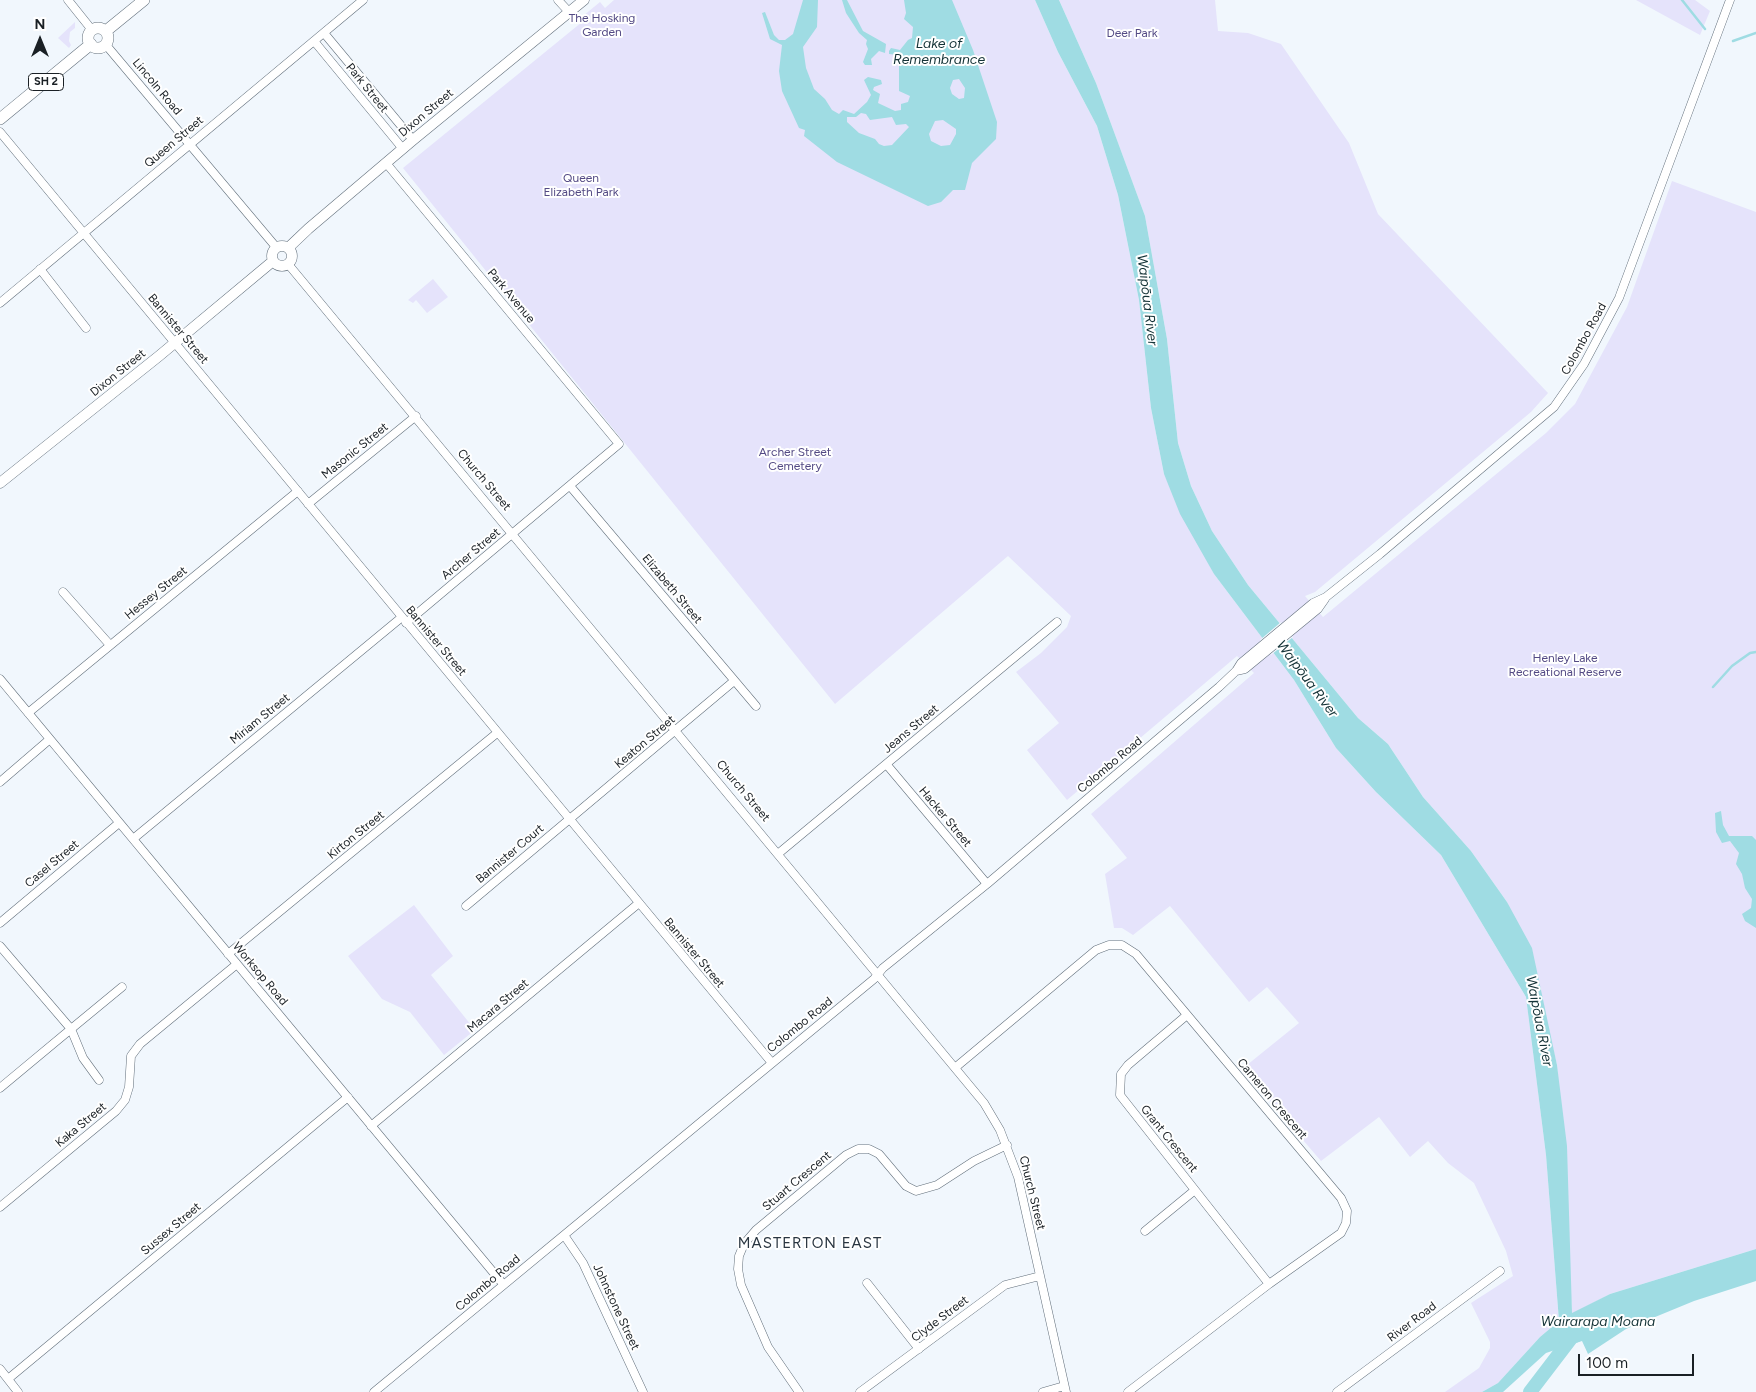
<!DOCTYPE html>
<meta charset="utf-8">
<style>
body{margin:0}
#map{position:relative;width:1756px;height:1392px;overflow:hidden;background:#f1f7fd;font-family:Figtree,sans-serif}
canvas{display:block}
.north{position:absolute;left:15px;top:15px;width:50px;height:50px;-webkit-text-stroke:4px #fff;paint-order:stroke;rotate:0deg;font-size:14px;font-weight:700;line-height:20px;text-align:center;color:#1a2025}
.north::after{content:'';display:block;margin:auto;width:18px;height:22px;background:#1a2025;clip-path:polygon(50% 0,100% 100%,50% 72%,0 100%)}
.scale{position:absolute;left:1578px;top:1354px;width:116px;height:22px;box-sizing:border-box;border:2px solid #1a2025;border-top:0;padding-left:6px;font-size:15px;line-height:18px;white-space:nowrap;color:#1a2025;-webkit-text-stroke:4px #fff;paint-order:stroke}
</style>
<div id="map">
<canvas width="1756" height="1392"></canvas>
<div class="north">N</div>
<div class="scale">100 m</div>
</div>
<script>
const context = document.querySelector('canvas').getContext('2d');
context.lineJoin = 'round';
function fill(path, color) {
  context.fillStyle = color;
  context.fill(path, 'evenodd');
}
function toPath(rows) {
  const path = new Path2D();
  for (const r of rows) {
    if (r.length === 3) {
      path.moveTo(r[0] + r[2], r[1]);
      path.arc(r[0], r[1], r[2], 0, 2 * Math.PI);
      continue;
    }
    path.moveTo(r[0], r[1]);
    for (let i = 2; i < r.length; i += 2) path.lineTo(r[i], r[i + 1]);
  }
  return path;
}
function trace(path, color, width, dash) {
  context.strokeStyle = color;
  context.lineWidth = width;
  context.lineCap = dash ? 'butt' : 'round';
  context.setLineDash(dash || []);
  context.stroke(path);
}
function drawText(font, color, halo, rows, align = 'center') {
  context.font = font + ' Figtree,sans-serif';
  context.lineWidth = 4;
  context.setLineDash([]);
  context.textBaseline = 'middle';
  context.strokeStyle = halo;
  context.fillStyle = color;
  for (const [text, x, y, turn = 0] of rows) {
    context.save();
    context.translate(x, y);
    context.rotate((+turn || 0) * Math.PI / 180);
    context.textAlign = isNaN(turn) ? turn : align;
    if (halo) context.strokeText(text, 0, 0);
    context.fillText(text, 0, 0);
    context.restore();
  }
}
const green = toPath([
 [614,0,1035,0,1058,52,1097,126,1118,195,1139,300,1151,408,1164,474,1214,574,1294,680,1336,748,1376,792,1441,855,1526,997,1546,1155,1559,1321,1540,1337,1498,1383,1482,1392,1445,1392,1479,1368,1490,1348,1490,1342,1471,1303,1513,1276,1506,1251,1474,1183,1448,1163,1428,1141,1410,1157,1379,1117,1321,1161,1242,1069,1299,1023,1267,987,1249,1002,1170,906,1133,935,1122,928,1114,928,1105,874,1127,858,1091,814,1254,673,1237,656,1067,800,1027,750,1059,723,1016,672,1041,653,1067,627,1071,616,1008,556,835,704,403,168,582,22,583,16,600,2,605,8],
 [1059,0,1215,0,1218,31,1248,33,1281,44,1349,143,1378,214,1548,393,1531,412,1315,592,1305,596,1323,617,1546,433,1575,404,1627,307,1672,181,1756,212,1756,1249,1610,1294,1572,1314,1557,1065,1548,1027,1507,902,1471,851,1423,797,1388,744,1358,718,1248,585,1212,531,1191,486,1178,443,1167,339,1145,216,1096,83],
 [1636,0,1695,0,1710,11,1700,35],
 [75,22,75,28,70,32,69,41,71,45,69,48,58,38],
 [433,279,448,297,427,313,416,300,413,303,408,300],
 [414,905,453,956,431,975,475,1030,444,1055,410,1012,382,999,348,956]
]);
const water = toPath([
 [803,0,818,0,817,27,803,47,806,68,814,89,825,99,832,110,839,114,843,110,854,114,867,102,871,95,864,80,868,77,881,80,882,84,874,87,873,90,880,94,878,103,895,111,901,110,901,104,908,102,910,96,899,91,899,55,889,54,889,51,891,48,900,50,908,40,912,38,913,27,904,19,906,13,904,0,952,0,973,50,997,122,996,139,972,163,965,190,953,190,941,202,928,206,837,162,804,136,805,130,799,128,782,91,779,71,782,45,770,39,762,13,765,12,774,35,779,40,785,40,793,34],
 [959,79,965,88,964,98,959,99,952,94,950,88,953,80],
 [861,113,866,114,870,120,892,117,896,125,906,124,909,127,892,145,884,146,879,144,875,139,859,133,847,122,847,117,856,117],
 [943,120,956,129,956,134,950,145,941,146,931,141,929,134,935,121],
 [842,0,847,0,863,31,886,44,885,53,879,51,871,59,872,65,865,65,863,62,868,49,866,44,867,40,859,33,846,13],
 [1035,0,1059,0,1096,83,1145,216,1167,339,1178,443,1191,486,1212,531,1248,585,1358,718,1388,744,1423,797,1471,851,1507,902,1532,948,1557,1065,1567,1146,1572,1313,1610,1294,1756,1249,1756,1281,1694,1301,1626,1329,1588,1354,1582,1341,1546,1353,1503,1392,1482,1392,1498,1383,1540,1337,1559,1321,1546,1155,1526,997,1441,855,1376,792,1336,748,1294,680,1214,574,1180,514,1164,474,1151,408,1139,300,1118,195,1097,126,1058,52],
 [1721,811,1723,825,1729,836,1752,836,1756,840,1756,928,1745,921,1742,914,1751,908,1752,899,1745,888,1742,874,1736,864,1739,853,1730,841,1722,843,1716,832,1715,813]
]);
const pier = toPath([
 [1281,622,1293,637,1271,655,1260,640]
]);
const stream = toPath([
 [1682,0,1705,29],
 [1733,41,1756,33],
 [1713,687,1732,666,1750,653,1756,652]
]);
const river = toPath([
 [1530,1392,1572,1337,1577,1335]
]);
const minor = toPath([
 [68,0,92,30],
 [558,0,569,12],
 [324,33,413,140],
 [314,41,403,149],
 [106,45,276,247],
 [0,132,772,1063],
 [386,163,619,444,406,623],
 [288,264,984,1103,1000,1130,1018,1177,1066,1392],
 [40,269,86,328],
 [0,303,363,0],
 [570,486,756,706],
 [308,504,416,416],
 [63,592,110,645],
 [1236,671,1245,669,1318,609,1325,599],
 [0,679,503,1284],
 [28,713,298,491],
 [887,765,987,884],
 [0,782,50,739],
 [133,839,402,617],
 [779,853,1057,622],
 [466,906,734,681],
 [0,923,119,823],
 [0,946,71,1029,0,1088],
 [228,954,497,733],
 [1187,1015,1128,1065,1121,1074,1120,1095,1269,1284],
 [956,1067,1096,950,1109,945,1122,945,1136,954,1341,1198,1347,1211,1346,1223,1341,1233,1269,1284,1128,1392],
 [99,1080,83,1058,71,1029,122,987],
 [371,1126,639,903],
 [0,1207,116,1111,125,1100,129,1087,131,1056,140,1044,237,964],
 [1145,1231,1195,1190],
 [564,1235,583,1263,643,1392],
 [867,1283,919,1349],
 [0,1369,18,1392],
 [8,1379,348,1097],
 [374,1392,874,979,883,968,987,884,1219,687,1236,671,1241,663,1313,603,1326,597,1380,554,1554,407,1584,364,1619,298,1730,0],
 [799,1392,768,1347,741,1285,738,1269,739,1256,744,1244,756,1230,846,1155,858,1149,869,1149,879,1154,906,1186,916,1191,937,1185,974,1161,1007,1145],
 [860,1392,1005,1285,1040,1276],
 [1043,1392,1064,1386],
 [1337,1392,1500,1271]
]);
const major = toPath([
 [282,256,10],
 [288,248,308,229,413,140,584,0],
 [0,483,159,356,273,261]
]);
const highway = toPath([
 [98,38,10],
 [106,31,144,0],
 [0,119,91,44]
]);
const shields = [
 [46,82,35]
];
const shieldNames = [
 ["SH 2",46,82]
];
const parkNames = [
 ["The Hosking",602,18],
 ["Garden",602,32],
 ["Deer Park",1132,33],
 ["Queen",581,178],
 ["Elizabeth Park",581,192],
 ["Archer Street",795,452],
 ["Cemetery",795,466],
 ["Henley Lake",1565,658],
 ["Recreational Reserve",1565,672]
];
const streetNames = [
 ["Lincoln Road",157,87,50],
 ["Park Street",367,88,51],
 ["Dixon Street",426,113,-40],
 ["Queen Street",174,142,-40],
 ["Park Avenue",511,296,50],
 ["Bannister Street",178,329,50],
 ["Colombo Road",1584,339,-61],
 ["Dixon Street",118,373,-39],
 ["Masonic Street",355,451,-39],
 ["Church Street",484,480,50],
 ["Archer Street",471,554,-40],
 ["Elizabeth Street",672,589,50],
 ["Hessey Street",156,593,-39],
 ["Bannister Street",436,641,50],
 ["Miriam Street",260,719,-39],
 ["Jeans Street",911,729,-40],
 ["Keaton Street",645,742,-40],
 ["Colombo Road",1110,765,-40],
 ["Church Street",743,791,50],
 ["Hacker Street",945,817,50],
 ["Kirton Street",356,835,-39],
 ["Bannister Court",510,854,-40],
 ["Casel Street",52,864,-40],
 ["Bannister Street",694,953,50],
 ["Worksop Road",260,974,50],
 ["Macara Street",498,1006,-40],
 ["Colombo Road",800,1025,-39],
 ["Cameron Crescent",1272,1099,50],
 ["Kaka Street",81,1125,-40],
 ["Grant Crescent",1169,1139,51],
 ["Stuart Crescent",797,1181,-40],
 ["Church Street",1032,1193,76],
 ["Sussex Street",171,1229,-40],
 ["Colombo Road",488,1283,-40],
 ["Johnstone Street",616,1307,65],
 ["Clyde Street",940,1319,-37],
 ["River Road",1412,1322,-37]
];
const waterNames = [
 ["Lake of",939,44],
 ["Remembrance",939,60],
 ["Waipōua River",1147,300,83],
 ["Waipōua River",1307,679,53],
 ["Waipōua River",1539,1021,79],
 ["Wairarapa Moana",1598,1322]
];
const quarterNames = [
 ["MASTERTON EAST",810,1244]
];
fill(green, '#e5e3fb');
fill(water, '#9fdce3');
fill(pier, '#f1f7fd');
trace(stream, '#9fdce3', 2.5);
trace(river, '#9fdce3', 14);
trace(minor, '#626f7b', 9);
trace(major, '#626f7b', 11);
trace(highway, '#626f7b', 12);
trace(minor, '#fff', 8);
trace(major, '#fff', 10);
trace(highway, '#fff', 11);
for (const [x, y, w] of shields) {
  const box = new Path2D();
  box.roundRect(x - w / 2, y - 8.5, w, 17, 4);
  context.fillStyle = '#fff';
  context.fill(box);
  trace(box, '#1a2025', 1);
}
drawText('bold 11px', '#1a2025', null, shieldNames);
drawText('12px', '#534a84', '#fff', parkNames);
drawText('12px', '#1a2025', '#fff', streetNames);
drawText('italic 14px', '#143337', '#fff', waterNames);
context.letterSpacing = '1px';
drawText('15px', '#2a3641', '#fff', quarterNames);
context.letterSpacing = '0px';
</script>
